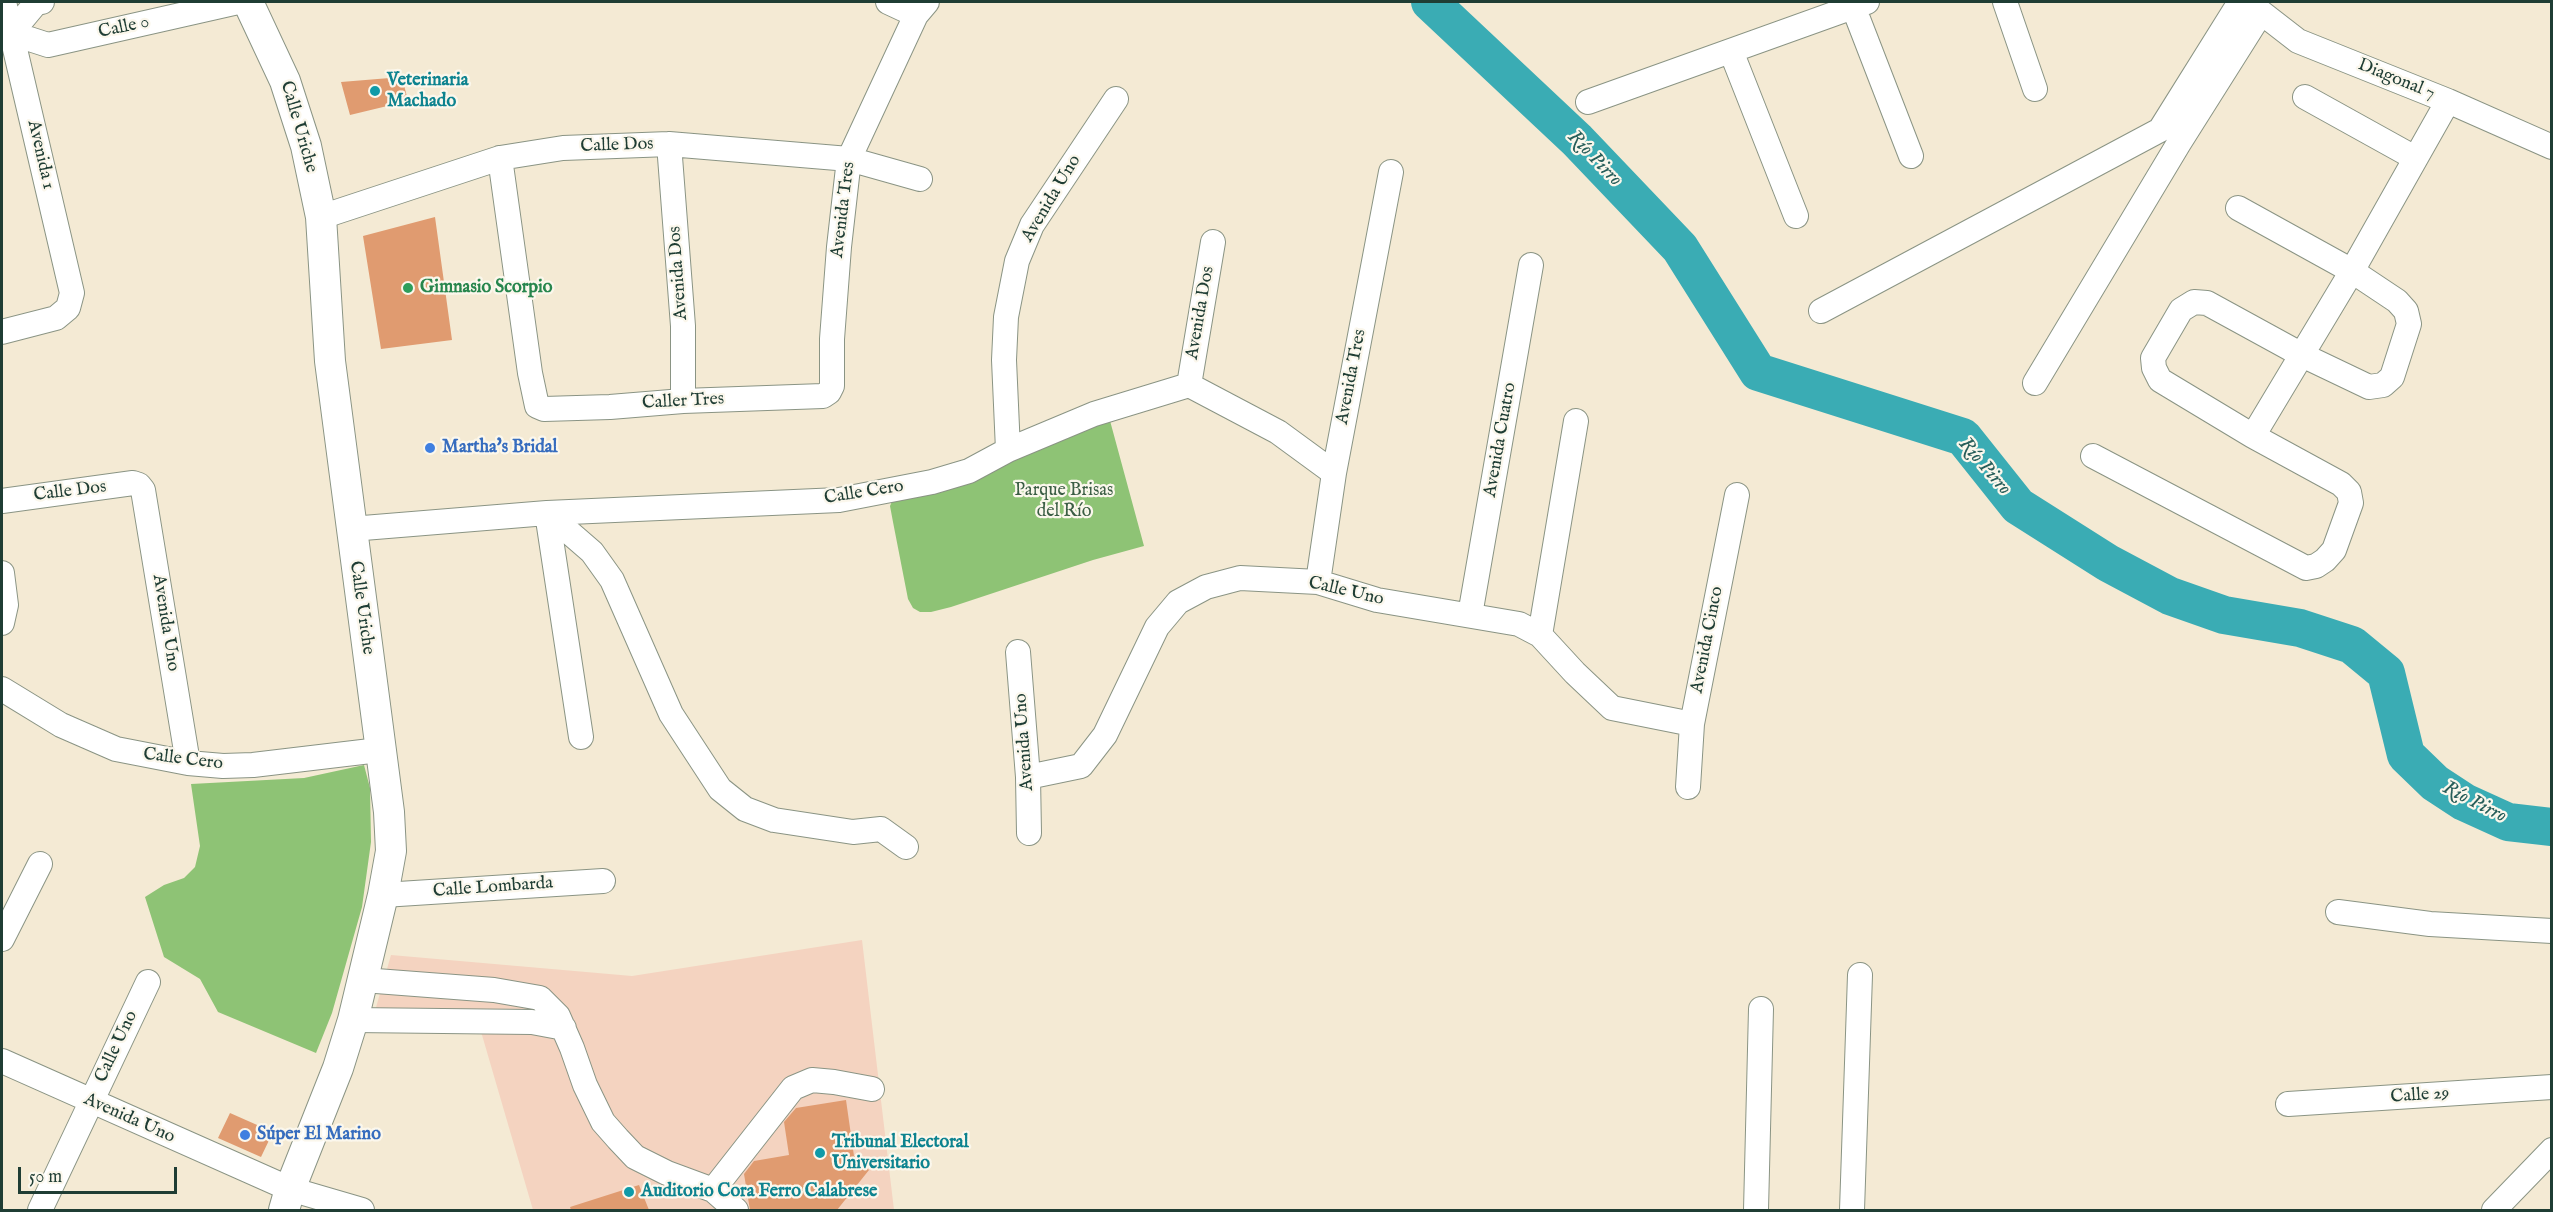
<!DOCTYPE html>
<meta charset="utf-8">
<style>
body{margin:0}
#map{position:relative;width:2553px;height:1212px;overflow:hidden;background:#f4ead4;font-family:"IM FELL English",serif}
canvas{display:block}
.frame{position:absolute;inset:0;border:3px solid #1f3d34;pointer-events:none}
.scale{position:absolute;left:18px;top:1167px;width:159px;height:27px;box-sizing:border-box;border:3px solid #1f3d34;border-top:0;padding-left:8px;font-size:18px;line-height:21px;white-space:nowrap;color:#1f3d34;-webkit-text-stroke:4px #fbf7ec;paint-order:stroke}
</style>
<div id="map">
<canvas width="2553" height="1212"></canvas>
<div class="frame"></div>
<div class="scale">50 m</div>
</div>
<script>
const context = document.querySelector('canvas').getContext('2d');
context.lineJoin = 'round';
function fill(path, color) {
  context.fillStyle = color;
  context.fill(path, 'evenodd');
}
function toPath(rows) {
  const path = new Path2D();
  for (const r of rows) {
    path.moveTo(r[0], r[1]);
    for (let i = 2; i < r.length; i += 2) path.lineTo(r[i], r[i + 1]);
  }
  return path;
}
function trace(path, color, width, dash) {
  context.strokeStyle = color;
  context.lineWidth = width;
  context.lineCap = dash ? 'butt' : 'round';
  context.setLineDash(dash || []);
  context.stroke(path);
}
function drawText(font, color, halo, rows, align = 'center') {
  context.font = font + ' "IM FELL English",serif';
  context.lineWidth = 4.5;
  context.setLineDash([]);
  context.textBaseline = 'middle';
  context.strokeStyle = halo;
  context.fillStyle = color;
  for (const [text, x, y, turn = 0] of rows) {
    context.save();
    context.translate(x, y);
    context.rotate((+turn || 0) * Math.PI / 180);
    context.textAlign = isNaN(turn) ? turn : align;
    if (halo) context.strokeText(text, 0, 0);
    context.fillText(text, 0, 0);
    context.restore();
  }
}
const built = toPath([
 [862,940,894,1210,533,1210,482,1035,478,1028,371,1025,391,955,632,976]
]);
const green = toPath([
 [1109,417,1144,546,1093,560,951,607,931,612,920,612,913,608,908,599,893,522,890,506,893,499],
 [364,765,370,788,371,842,362,907,332,1013,316,1053,218,1012,200,979,164,957,145,897,164,885,184,878,195,867,200,846,191,784,304,778]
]);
const river = toPath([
 [1430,2,1577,140,1680,248,1758,372,1963,437,2018,506,2108,563,2170,596,2224,615,2300,628,2352,645,2386,673,2406,755,2435,783,2464,802,2508,822,2552,827]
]);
const building = toPath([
 [402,77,408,101,350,115,341,82],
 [435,217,452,340,381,349,363,236],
 [846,1100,854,1156,869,1170,837,1210,750,1210,744,1174,754,1161,789,1155,784,1122,796,1108],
 [230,1113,273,1132,261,1157,218,1138],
 [639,1185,649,1210,571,1210,570,1207]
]);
const minor = toPath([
 [888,2,916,15],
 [2005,2,2035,89],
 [2249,3,2298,41,2448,101,2552,147],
 [1853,6,1911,156],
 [11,33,36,3,42,2],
 [2,35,11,33,48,45,238,2],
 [1731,51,1796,216],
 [2305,97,2415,158],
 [1588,102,1867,2],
 [669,144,683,326,683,401],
 [500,158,530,373,537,406,544,409,610,407,683,401,823,396,829,392,832,386,832,339,839,247,849,159,916,15,927,2],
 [2238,208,2352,271,2397,301,2406,311,2409,324,2392,377,2383,385,2369,387,2302,355,2207,303,2194,302,2181,310,2153,358,2154,368,2160,380,2253,436],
 [321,217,500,158,563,148,669,144,849,159,920,179],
 [1821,311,2160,130,2240,2],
 [2,332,56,318,68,308,72,293,4,2],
 [2035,383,2179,143,2261,13],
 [1189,385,1213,242],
 [1008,450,1004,360,1006,317,1017,261,1032,225,1116,99],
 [2093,456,2306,568,2316,566,2325,560,2334,550,2351,503,2349,492,2341,484,2253,436,2352,271,2448,101],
 [2,501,133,483,139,485,143,490,188,763],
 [547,513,592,552,612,580,671,714,720,789,745,809,774,820,853,832,881,829,906,847],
 [547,513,581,737],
 [351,529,547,513,839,500,932,482,969,471,1008,450,1094,414,1189,385,1278,432,1334,473],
 [2,573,6,605,2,623],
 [1318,582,1334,473,1391,172],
 [1470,615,1531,265],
 [1540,635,1576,421],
 [1018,652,1028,777,1029,833],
 [2,689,61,725,116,749,188,763,223,766,253,765,379,750],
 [1028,777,1081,766,1105,735,1157,627,1178,602,1206,587,1240,578,1318,582,1377,600,1519,624,1540,635,1575,673,1612,708,1692,724],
 [1688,787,1692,724,1737,495],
 [383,895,603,881],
 [2338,912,2430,924,2552,931],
 [2,939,40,864],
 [363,980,494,990,540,998,558,1016,572,1048,585,1085,603,1122,618,1139,635,1157,667,1173,713,1190,793,1088,812,1080,834,1082,872,1089],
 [353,1020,532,1022,564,1028],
 [2,1061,290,1189,362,1210],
 [2288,1104,2552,1087],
 [713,1190,736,1210],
 [40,1210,148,982],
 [1756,1210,1761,1009],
 [1852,1210,1860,975],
 [2494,1210,2552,1150]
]);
const major = toPath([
 [248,2,285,81,306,146,321,217,330,361,389,812,391,851,383,895,353,1020,338,1068,290,1189,284,1210]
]);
const markers = [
 [375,91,6,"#0f9aa8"],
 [408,288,6,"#2e9e5b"],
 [430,448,6,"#3f7fe0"],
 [245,1135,6,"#3f7fe0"],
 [820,1153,6,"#0f9aa8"],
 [629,1192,6,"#0f9aa8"]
];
const streetNames = [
 ["Calle 0",124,28,-12],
 ["Diagonal 7",2396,80,22],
 ["Calle Uriche",298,127,74],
 ["Calle Dos",617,146,-2],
 ["Avenida 1",40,155,77],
 ["Avenida Uno",1052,199,-59],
 ["Avenida Tres",844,210,-83],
 ["Avenida Dos",679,273,-94],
 ["Avenida Dos",1201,313,-80],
 ["Avenida Tres",1352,377,-79],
 ["Caller Tres",683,402,-3],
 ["Avenida Cuatro",1501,440,-80],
 ["Calle Dos",70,492,-7],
 ["Calle Cero",864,493,-9],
 ["Calle Uno",1346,592,13],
 ["Calle Uriche",361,608,82],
 ["Avenida Uno",165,623,81],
 ["Avenida Cinco",1708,640,-79],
 ["Avenida Uno",1025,742,-94],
 ["Calle Cero",183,760,7],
 ["Calle Lombarda",493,888,-4],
 ["Calle Uno",117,1047,-65],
 ["Calle 29",2420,1096,-4],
 ["Avenida Uno",129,1119,24]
];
const cultureNames = [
 ["Veterinaria",387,81],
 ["Machado",387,102],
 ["Tribunal Electoral",832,1143],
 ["Universitario",832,1164],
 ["Auditorio Cora Ferro Calabrese",641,1192]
];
const leisureNames = [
 ["Gimnasio Scorpio",420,288]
];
const shopNames = [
 ["Martha's Bridal",442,448],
 ["Súper El Marino",257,1135]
];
const parkNames = [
 ["Parque Brisas",1064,491],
 ["del Río",1064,512]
];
const waterNames = [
 ["Río Pirro",1594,159,46],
 ["Río Pirro",1984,467,49],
 ["Río Pirro",2474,803,27]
];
fill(built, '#f4d3c0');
fill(green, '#8ec375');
trace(river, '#3aacb4', 38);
fill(building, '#e09b70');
trace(minor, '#8a9484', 26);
trace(major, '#8a9484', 32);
trace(minor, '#fff', 24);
trace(major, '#fff', 30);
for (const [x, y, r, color] of markers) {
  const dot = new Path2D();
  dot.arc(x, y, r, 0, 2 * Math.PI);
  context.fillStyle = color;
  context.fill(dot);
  trace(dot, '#fbf7ec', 2);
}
drawText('18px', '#1f3d34', '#fbf7ec', streetNames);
drawText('bold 18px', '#0d838f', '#fbf7ec', cultureNames, 'left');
drawText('bold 18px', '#27864d', '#fbf7ec', leisureNames, 'left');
drawText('bold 18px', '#366cbe', '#fbf7ec', shopNames, 'left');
drawText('18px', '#3b5e44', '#fbf7ec', parkNames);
drawText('italic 20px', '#275e5a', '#fbf7ec', waterNames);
</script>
